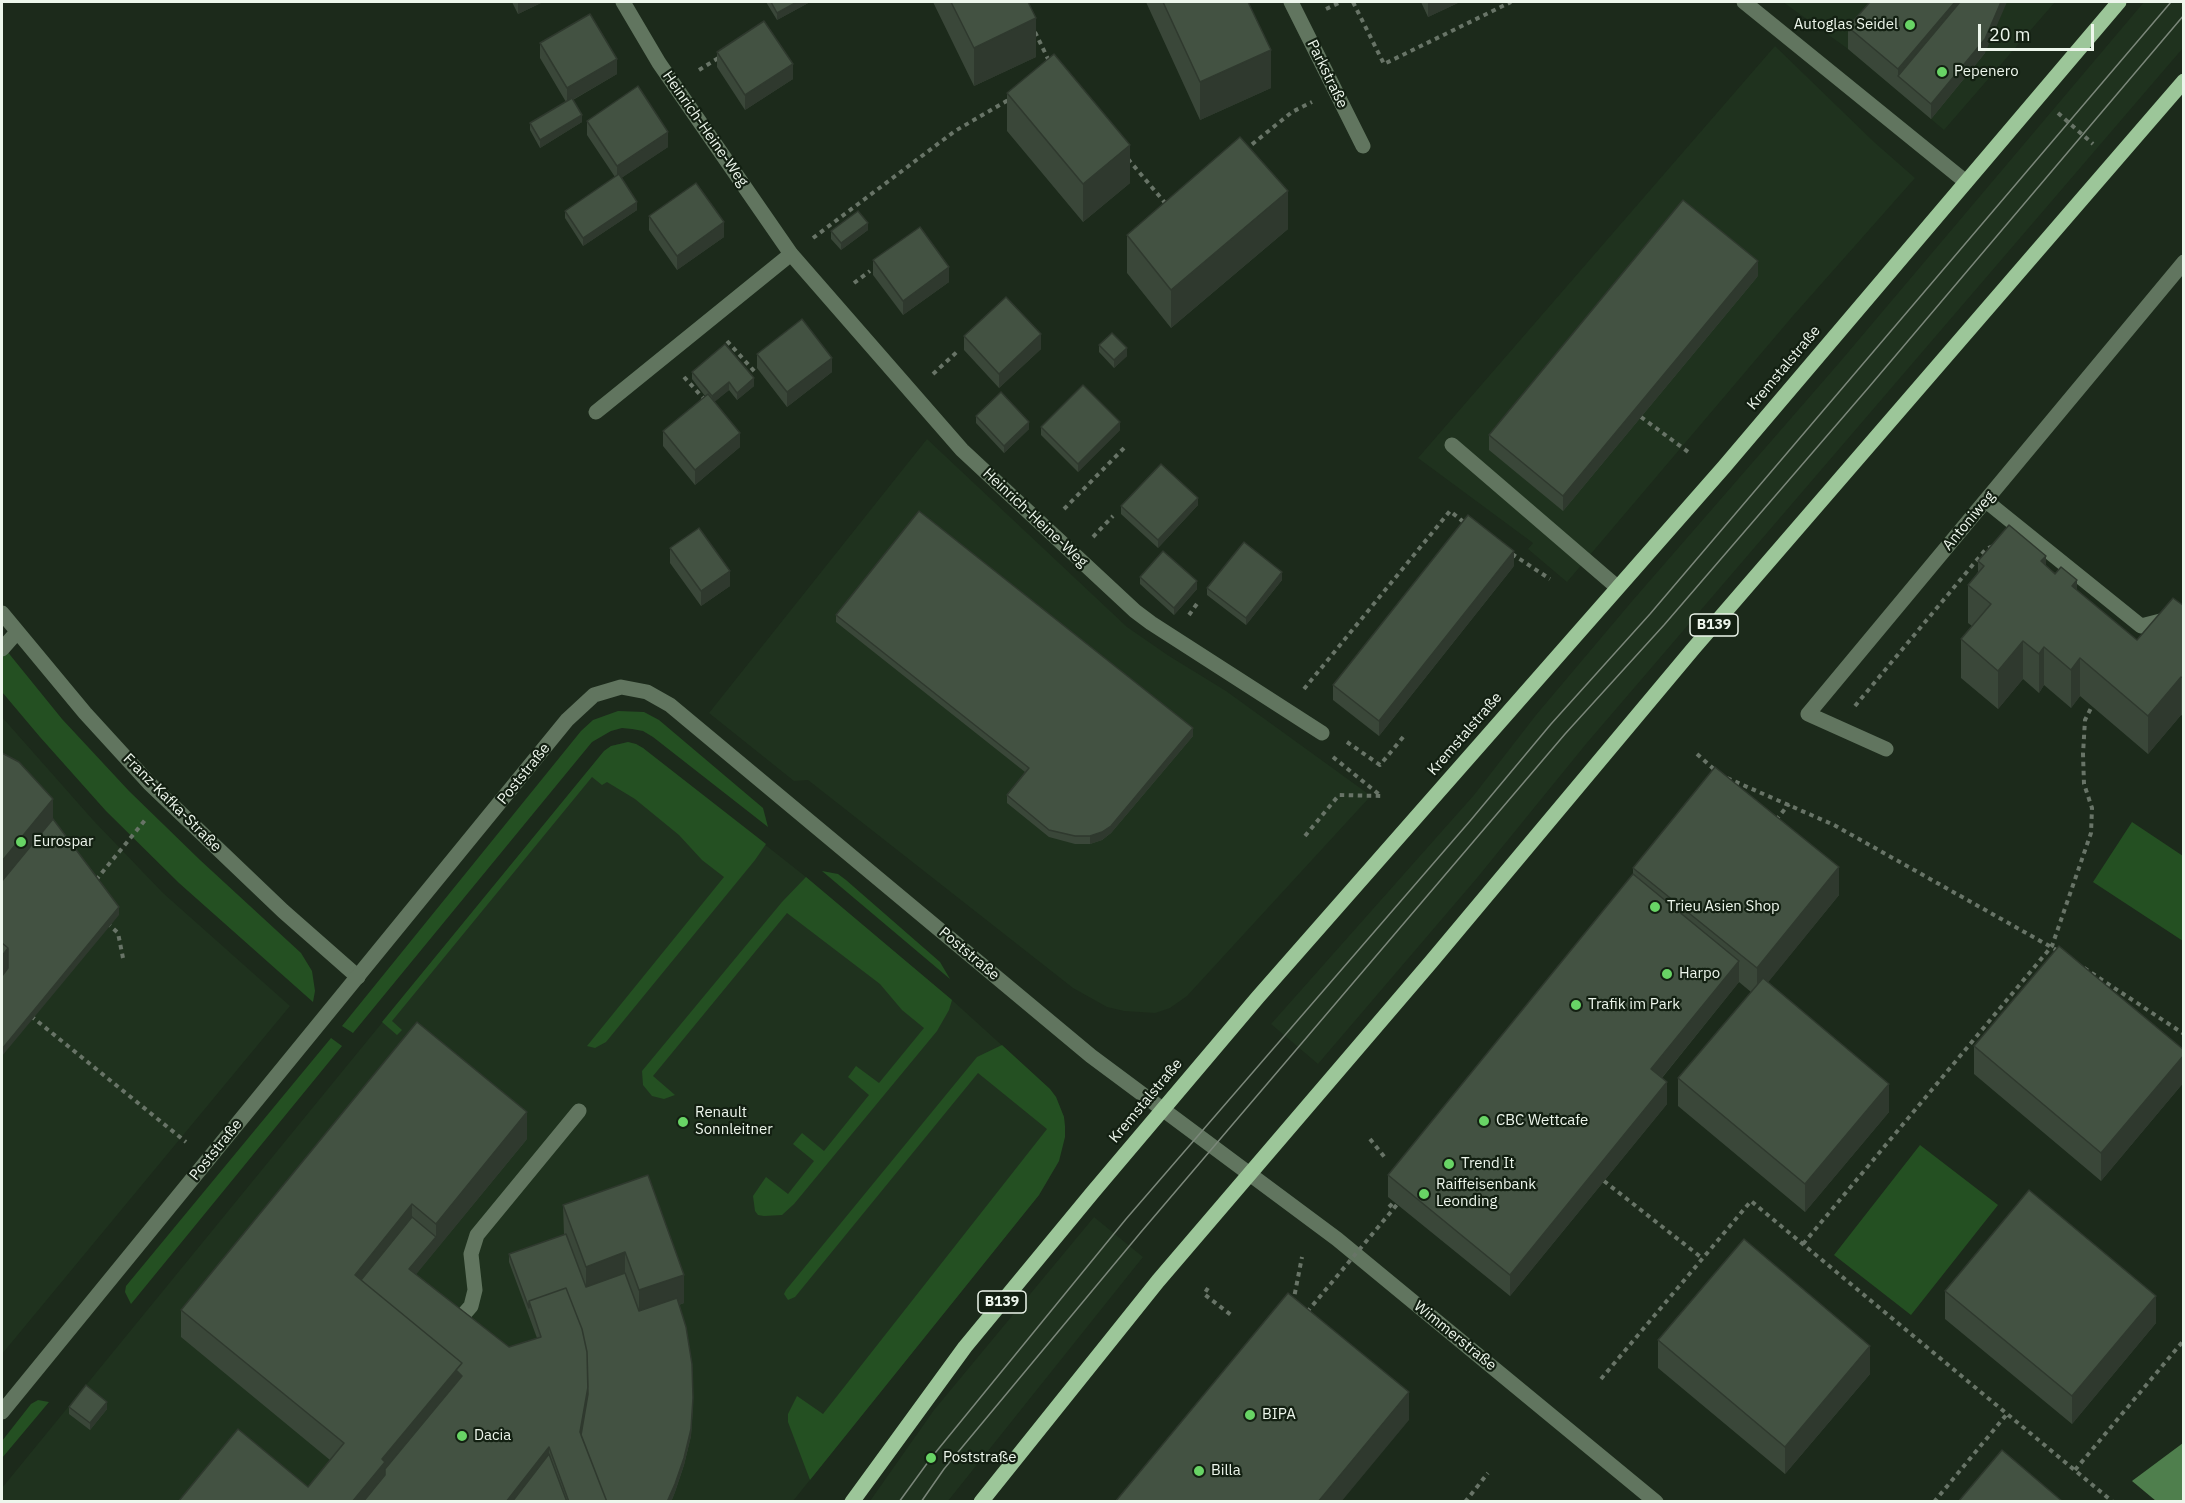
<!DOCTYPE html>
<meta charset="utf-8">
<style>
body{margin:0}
#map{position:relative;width:2185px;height:1503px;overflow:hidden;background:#1c2a1b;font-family:"IBM Plex Sans",sans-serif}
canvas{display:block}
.frame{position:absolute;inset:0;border:3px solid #edf6ec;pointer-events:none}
.scale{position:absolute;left:1978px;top:24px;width:116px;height:27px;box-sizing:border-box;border:3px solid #edf6ec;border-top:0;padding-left:8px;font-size:18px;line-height:21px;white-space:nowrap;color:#edf6ec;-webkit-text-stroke:4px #132012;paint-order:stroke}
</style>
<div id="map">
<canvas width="2185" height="1503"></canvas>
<div class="frame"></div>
<div class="scale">20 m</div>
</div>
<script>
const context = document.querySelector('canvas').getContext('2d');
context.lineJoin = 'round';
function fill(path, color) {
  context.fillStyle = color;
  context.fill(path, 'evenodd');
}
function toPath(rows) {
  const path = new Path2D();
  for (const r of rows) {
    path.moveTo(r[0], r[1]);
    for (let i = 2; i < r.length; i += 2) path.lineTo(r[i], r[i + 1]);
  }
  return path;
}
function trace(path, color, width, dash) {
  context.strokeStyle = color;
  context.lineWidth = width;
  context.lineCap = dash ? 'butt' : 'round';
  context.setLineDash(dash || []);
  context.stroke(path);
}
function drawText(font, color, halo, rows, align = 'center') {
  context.font = font + ' "IBM Plex Sans",sans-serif';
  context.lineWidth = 4.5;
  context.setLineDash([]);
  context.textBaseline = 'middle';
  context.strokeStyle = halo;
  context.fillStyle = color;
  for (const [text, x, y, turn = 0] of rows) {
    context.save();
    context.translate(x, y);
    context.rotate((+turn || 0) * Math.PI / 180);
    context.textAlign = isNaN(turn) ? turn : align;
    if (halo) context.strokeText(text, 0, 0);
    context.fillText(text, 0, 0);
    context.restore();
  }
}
const built = toPath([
 [1783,2,2055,2,1944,130,1848,49],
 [2144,2,2183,2,2183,48,1586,744,1477,878,1318,1064,1271,1024,1474,795,1536,715,1633,600,1839,363],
 [1775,46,1874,142,1915,178,1792,317,1567,582,1528,549,1533,543,1418,458],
 [927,439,1127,627,1169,656,1226,691,1367,793,1368,796,1368,799,1187,996,1170,1008,1155,1013,1124,1011,1107,1007,1073,988,808,780,794,781,709,713],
 [2,717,93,820,163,893,290,1006,2,1354],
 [628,742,636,744,643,748,806,877,952,1000,1050,1089,1056,1097,1064,1117,1065,1137,1059,1161,1039,1195,793,1501,2,1502,2,1488,604,751,611,746],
 [1094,1217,1143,1257,948,1501,870,1501,934,1410]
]);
const green = toPath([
 [2,645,62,719,129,791,200,860,301,953,312,971,315,991,313,1002,179,883,106,811,40,737,2,692],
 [618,711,644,712,659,720,763,808,768,827,653,737,643,731,632,729,622,728,611,731,592,742,353,1033,342,1026,581,731,593,720],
 [628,742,636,744,643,748,766,844,755,860,606,1042,595,1048,587,1046,724,877,702,860,679,835,635,799,607,782,602,785,592,777,392,1021,402,1030,397,1035,382,1022,604,751,611,746],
 [2132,822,2183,856,2183,941,2093,882],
 [822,871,838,874,846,880,940,962,950,979],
 [806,877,952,1000,949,1010,937,1031,794,1204,782,1215,764,1216,758,1215,755,1211,753,1196,766,1177,788,1194,814,1161,793,1144,802,1133,824,1151,869,1095,848,1077,856,1066,879,1083,924,1028,902,1010,880,984,787,913,653,1076,675,1095,664,1099,652,1096,643,1085,642,1071,782,902],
 [331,1038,342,1046,131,1304,125,1292,126,1286],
 [1002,1045,1050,1089,1056,1097,1064,1117,1065,1126,1065,1137,1059,1161,1039,1195,810,1480,788,1422,788,1414,797,1396,823,1414,1047,1129,978,1073,795,1297,788,1300,784,1294,786,1290,977,1057],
 [1920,1145,1998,1205,1911,1315,1834,1255],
 [38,1400,49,1402,2,1458,2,1441,31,1404]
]);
const water = toPath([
 [2183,1443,2183,1501,2156,1501,2132,1481]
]);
const path = toPath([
 [1353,2,1384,64,1511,2],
 [1326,9,1341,2],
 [1035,32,1050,63],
 [699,70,720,57],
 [2058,113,2093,144],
 [1245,150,1292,112,1312,102],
 [1128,159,1166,204],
 [813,238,955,131,1010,99],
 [854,283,870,271],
 [727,341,755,372],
 [933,374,959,350],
 [684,377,705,400],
 [1641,417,1691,454],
 [1064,509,1127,445],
 [1093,537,1113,516],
 [1512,554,1550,579],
 [1189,615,1199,601],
 [1304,689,1450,511,1466,524],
 [1855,706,1986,549,1993,546],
 [1347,742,1380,765,1404,736],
 [1697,754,1716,771],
 [1333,757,1381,796],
 [1727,778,1834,825,2060,952],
 [1776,820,1789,804],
 [1305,836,1339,795,1381,796],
 [96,880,146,819],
 [107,923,118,933,123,958],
 [2084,968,2184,1034],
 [31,1016,186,1142],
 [1370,1139,1386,1159],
 [1604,1181,1702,1258],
 [1389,1207,1394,1202],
 [1803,1244,2052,946,2091,833,2092,808,2084,784,2083,754,2085,720,2092,706],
 [1208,1288,1204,1294,1231,1315],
 [1293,1303,1302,1257],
 [1601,1379,1751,1201,2113,1502],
 [2075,1470,2184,1340],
 [1465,1502,1488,1473],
 [1934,1502,2007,1414]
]);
const service = toPath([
 [1744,2,1966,182],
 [1452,445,1617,587],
 [1986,501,2141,626,2184,615],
 [458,1321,471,1306,475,1290,471,1254,477,1235,579,1111]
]);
const minor = toPath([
 [623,2,659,63,791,254,962,450,1135,611,1151,623,1322,733],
 [1291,2,1363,146],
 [596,412,791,254],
 [2,613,85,713,149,783,283,911,358,977],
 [2,649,17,632],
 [1886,749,1808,714,2184,262]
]);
const tertiary = toPath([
 [2,1412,567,720,594,695,621,687,647,692,670,705,1091,1056,1337,1239,1656,1502]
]);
const primary = toPath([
 [852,1502,965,1347,1093,1192,1258,997,1724,467,2119,2],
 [981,1502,1158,1281,1431,962,1693,649,2184,81]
]);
const tram = toPath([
 [899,1502,931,1458,1126,1219,1470,821,1551,724,1650,614,2171,2],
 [921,1502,944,1469,1141,1232,1565,734,1664,625,1869,387,2184,15]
]);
const pathBridge = toPath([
 [1307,1312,1400,1201]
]);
const wall = toPath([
 [512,2,543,2,518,14],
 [766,2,810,2,777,20],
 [933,2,1028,2,1036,57,974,86],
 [1146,2,1248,2,1271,88,1200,120],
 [1421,2,1460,2,1428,17],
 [1848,27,1985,53,1931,119,1848,49],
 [540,43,617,74,573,100,582,122,540,148,530,130,530,123,566,102,540,58],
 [717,52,793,79,745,110,717,67],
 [1007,93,1130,183,1083,222,1007,131],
 [587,121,668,147,621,178,637,210,583,246,565,218,565,211,615,177,587,135],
 [649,216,724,237,677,270,649,230],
 [1288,229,1171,328,1127,273,1127,235],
 [868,230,841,250,831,239,831,231],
 [873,260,949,282,903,315,873,275],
 [1758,276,1563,511,1489,450,1489,435],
 [964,336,1041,349,999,388,964,350],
 [1099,345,1127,356,1114,368,1099,352],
 [757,354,832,372,787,407,757,368],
 [692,372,754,386,737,400,729,390,714,402,740,447,695,485,663,446,663,431,705,396,692,379],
 [976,416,1029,429,1004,453,976,423],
 [1041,427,1120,430,1078,472,1041,435],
 [1198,505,1158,548,1121,514,1121,506],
 [670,548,730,586,701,606,670,563],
 [1978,561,2046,566,2077,590,2137,640,2184,606,2184,717,2181,715,2148,754,2080,696,2071,708,2044,685,2039,693,2023,679,1998,709,1961,678,1961,639,1972,626,1968,623,1968,585,1978,572],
 [1514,566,1379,736,1333,700,1333,685],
 [1140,577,1197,589,1174,615,1140,584],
 [1282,580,1246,625,1207,595,1207,588],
 [836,615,1193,736,1111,833,1102,840,1090,844,1075,844,1049,837,1007,803,1007,795,1025,772,836,622],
 [1633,868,1839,895,1768,982,1889,1112,1805,1212,1678,1106,1678,1078,1751,992,1739,982,1662,1078,1667,1104,1510,1296,1388,1197,1388,1175,1633,874],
 [1974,1046,2184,1050,2184,1082,2101,1181,1974,1074],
 [527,1139,416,1274,509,1347,537,1338,509,1262,509,1254,564,1235,563,1205,648,1175,684,1303,679,1305,693,1405,691,1436,684,1465,675,1492,671,1502,178,1502,308,1487,330,1460,181,1337,181,1310],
 [1945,1291,2156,1323,2072,1424,1945,1319],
 [1658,1340,1870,1374,1785,1474,1658,1368],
 [69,1407,107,1409,90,1430,69,1414]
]);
const shadedWall = toPath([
 [518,2,543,2,518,14],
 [797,2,810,2,777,20,777,13],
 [1428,2,1460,2,1428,17],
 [1955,2,1973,2,1898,76,1898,69],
 [2001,2,2007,2,1985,53,1931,119,1931,104],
 [1036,18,1036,57,974,86,974,48],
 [1271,50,1271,88,1200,120,1200,82],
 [617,59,617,74,567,103,567,88],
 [793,64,793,79,745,110,745,95],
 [582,115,582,122,540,148,540,140],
 [668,132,668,147,617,181,617,166],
 [1130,145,1130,183,1083,222,1083,184],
 [1288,191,1288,229,1171,328,1171,290],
 [637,202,637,210,583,246,583,238],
 [724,222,724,237,677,270,677,256],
 [868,223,868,230,841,250,841,243],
 [1758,261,1758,276,1563,511,1563,496],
 [949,267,949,282,903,315,903,301],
 [1041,334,1041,349,999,388,999,374],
 [1127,348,1127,356,1114,368,1114,360],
 [832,358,832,372,787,407,787,392],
 [754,378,754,386,737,400,737,393],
 [729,382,729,390,712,404,712,396],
 [1029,422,1029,429,1004,453,1004,446],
 [1120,422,1120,430,1078,472,1078,464],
 [740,433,740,447,695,485,695,470],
 [1198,498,1198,505,1158,548,1158,540],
 [1514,551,1514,566,1379,736,1379,721],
 [2046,556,2046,594,2041,561],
 [730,571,730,586,701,606,701,591],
 [1282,572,1282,580,1246,625,1246,618],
 [2077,580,2077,618,2072,586],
 [1197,581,1197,589,1174,615,1174,608],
 [2023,641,2023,679,1998,709,1998,671],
 [2044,647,2044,685,2039,693,2039,654],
 [2080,658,2080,696,2071,708,2071,670],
 [2181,677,2181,715,2148,754,2148,716],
 [1193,728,1193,736,1111,833,1102,840,1090,844,1090,836],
 [53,799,53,827,2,889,2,861],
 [1839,867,1839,895,1757,996,1757,968],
 [119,907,119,915,2,1056,2,1049],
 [8,948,8,976,2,984,2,956],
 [1739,961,1739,982,1651,1091,1651,1069],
 [2184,1055,2184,1082,2101,1181,2101,1153],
 [1667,1082,1667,1104,1510,1296,1510,1275],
 [1889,1084,1889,1112,1805,1212,1805,1184],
 [527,1112,527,1139,409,1283,409,1269,436,1237,436,1224],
 [412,1204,412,1232,362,1294,355,1275],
 [625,1252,625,1280,586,1295,586,1267],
 [684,1275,684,1303,639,1318,639,1290],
 [2156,1296,2156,1323,2072,1424,2072,1396],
 [1870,1346,1870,1374,1785,1474,1785,1447],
 [462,1363,462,1390,375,1502,352,1502,382,1459],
 [588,1387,588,1401,581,1442,580,1432],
 [1409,1392,1409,1420,1341,1502,1318,1502],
 [693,1398,691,1436,684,1465,675,1492,671,1502,667,1502],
 [107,1402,107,1409,90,1430,90,1423],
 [549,1447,549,1461,517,1502,506,1502]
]);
const building = toPath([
 [771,2,797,2,777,13,771,2],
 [951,2,1028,2,1036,18,974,48,951,2],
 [1163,2,1248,2,1271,50,1200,82,1163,2],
 [1870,2,1955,2,1898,69,1848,27,1870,2],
 [1960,2,2001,2,1985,39,1931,104,1898,76,1960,2],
 [590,14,617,59,567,88,540,43,590,14],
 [764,21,793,64,745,95,717,52,764,21],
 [1054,54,1130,145,1083,184,1007,93,1054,54],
 [638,86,668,132,617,166,587,121,638,86],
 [572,98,582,115,540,140,530,123,572,98],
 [1240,137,1288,191,1171,290,1127,235,1240,137],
 [619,174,637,202,583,238,565,211,619,174],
 [696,183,724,222,677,256,649,216,696,183],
 [1683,200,1758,261,1563,496,1489,435,1683,200],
 [858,211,868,223,841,243,831,231,858,211],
 [920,227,949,267,903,301,873,260,920,227],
 [1006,297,1041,334,999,374,964,336,1006,297],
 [802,319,832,358,787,392,757,354,802,319],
 [1112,333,1127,348,1114,360,1099,345,1112,333],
 [725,344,754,378,737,393,729,382,712,396,692,372,725,344],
 [1083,385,1120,422,1078,464,1041,427,1083,385],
 [1001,392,1029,422,1004,446,976,416,1001,392],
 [708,394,740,433,695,470,663,431,708,394],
 [1161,464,1198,498,1158,540,1121,506,1161,464],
 [919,511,1193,728,1111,826,1102,832,1090,836,1075,836,1049,830,1007,795,1029,768,836,615,919,511],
 [1468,515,1514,551,1379,721,1333,685,1468,515],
 [2009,525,2046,556,2041,561,2055,574,2061,567,2077,580,2072,586,2137,640,2173,598,2184,606,2184,679,2181,677,2148,716,2080,658,2071,670,2044,647,2039,654,2023,641,1998,671,1961,639,1991,604,1968,585,1984,566,1978,561,2009,525],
 [699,528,730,571,701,591,670,548,699,528],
 [1244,542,1282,572,1246,618,1207,588,1244,542],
 [1163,551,1197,581,1174,608,1140,577,1163,551],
 [2,753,19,762,53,799,2,861,2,753],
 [1715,767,1839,867,1757,968,1633,868,1715,767],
 [53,819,119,907,2,1049,2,976,8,968,8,948,2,943,2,881,53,819],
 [1633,874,1739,961,1651,1069,1667,1082,1510,1275,1388,1175,1633,874],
 [2,943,8,948,2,956,2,943],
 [2059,946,2184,1050,2184,1055,2101,1153,1974,1046,2059,946],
 [1763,978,1889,1084,1805,1184,1678,1078,1763,978],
 [417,1022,527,1112,436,1224,412,1204,355,1275,462,1363,382,1459,385,1462,352,1502,178,1502,238,1429,308,1487,344,1443,181,1310,417,1022],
 [648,1175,684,1275,639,1290,625,1252,586,1267,563,1205,648,1175],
 [2029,1190,2156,1296,2072,1396,1945,1291,2029,1190],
 [412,1217,436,1237,409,1269,509,1347,541,1337,529,1301,566,1288,582,1329,587,1352,588,1387,580,1432,607,1502,569,1502,549,1447,506,1502,363,1502,385,1475,385,1469,462,1376,456,1370,462,1363,361,1280,412,1217],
 [566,1234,586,1287,625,1273,639,1311,677,1298,686,1327,692,1364,693,1398,691,1429,684,1458,675,1484,667,1502,607,1502,581,1435,588,1394,587,1352,582,1329,566,1288,529,1301,529,1308,509,1254,566,1234],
 [1744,1239,1870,1346,1785,1447,1658,1340,1744,1239],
 [1288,1293,1409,1392,1318,1502,1115,1502,1288,1293],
 [86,1385,107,1402,90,1423,69,1407,86,1385],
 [2002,1450,2063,1502,1958,1502,2002,1450],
 [549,1454,567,1502,512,1502,549,1454]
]);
const markers = [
 [1910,25,6,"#68d465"],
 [1942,72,6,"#68d465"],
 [21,842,6,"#68d465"],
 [1655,907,6,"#68d465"],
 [1667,974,6,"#68d465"],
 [1576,1005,6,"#68d465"],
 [1484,1121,6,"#68d465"],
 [683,1122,6,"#68d465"],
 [1449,1164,6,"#68d465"],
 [1424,1194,6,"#68d465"],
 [1250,1415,6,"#68d465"],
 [462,1436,6,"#68d465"],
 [931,1458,6,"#68d465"],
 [1199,1471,6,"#68d465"]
];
const shields = [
 [1714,625,48],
 [1002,1302,48]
];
const shieldNames = [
 ["B139",1714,625],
 ["B139",1002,1302]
];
const poiNames = [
 ["Autoglas Seidel",1898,25,"right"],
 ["Pepenero",1954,72],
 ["Eurospar",33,842],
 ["Trieu Asien Shop",1667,907],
 ["Harpo",1679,974],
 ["Trafik im Park",1588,1005],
 ["Renault",695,1113],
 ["Sonnleitner",695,1130],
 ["CBC Wettcafe",1496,1121],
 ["Trend It",1461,1164],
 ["Raiffeisenbank",1436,1185],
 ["Leonding",1436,1202],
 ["BIPA",1262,1415],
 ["Dacia",474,1436],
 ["Poststraße",943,1458],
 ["Billa",1211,1471]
];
const streetNames = [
 ["Parkstraße",1327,74,64],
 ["Heinrich-Heine-Weg",705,129,55],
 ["Kremstalstraße",1784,368,-50],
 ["Heinrich-Heine-Weg",1035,518,43],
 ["Antoniweg",1969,521,-50],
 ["Kremstalstraße",1465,734,-49],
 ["Poststraße",524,774,-51],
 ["Franz-Kafka-Straße",172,803,45],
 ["Poststraße",969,954,40],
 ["Kremstalstraße",1146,1101,-50],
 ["Poststraße",216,1150,-51],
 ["Wimmerstraße",1455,1336,39]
];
fill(built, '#1f321e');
fill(green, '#245022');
fill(water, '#4f7f4d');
trace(path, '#687467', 4, [4.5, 4.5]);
trace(service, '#61755f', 15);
trace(minor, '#61755f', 15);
trace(tertiary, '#61755f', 15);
trace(primary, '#9cc699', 15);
trace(tram, '#7b877a', 1.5);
trace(pathBridge, '#687467', 4, [4.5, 4.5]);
fill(wall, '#3a4739');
fill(shadedWall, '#2f392e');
fill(building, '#435242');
trace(building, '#2f392e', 1.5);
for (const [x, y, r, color] of markers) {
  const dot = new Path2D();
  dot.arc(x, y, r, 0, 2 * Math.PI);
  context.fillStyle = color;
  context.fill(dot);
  trace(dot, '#132012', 2);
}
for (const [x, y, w] of shields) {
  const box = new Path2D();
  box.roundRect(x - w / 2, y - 11, w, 22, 4.5);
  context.fillStyle = '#132012';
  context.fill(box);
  trace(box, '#edf6ec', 1.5);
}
drawText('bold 14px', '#edf6ec', null, shieldNames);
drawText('15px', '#edf6ec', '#132012', poiNames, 'left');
drawText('15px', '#edf6ec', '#132012', streetNames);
</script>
